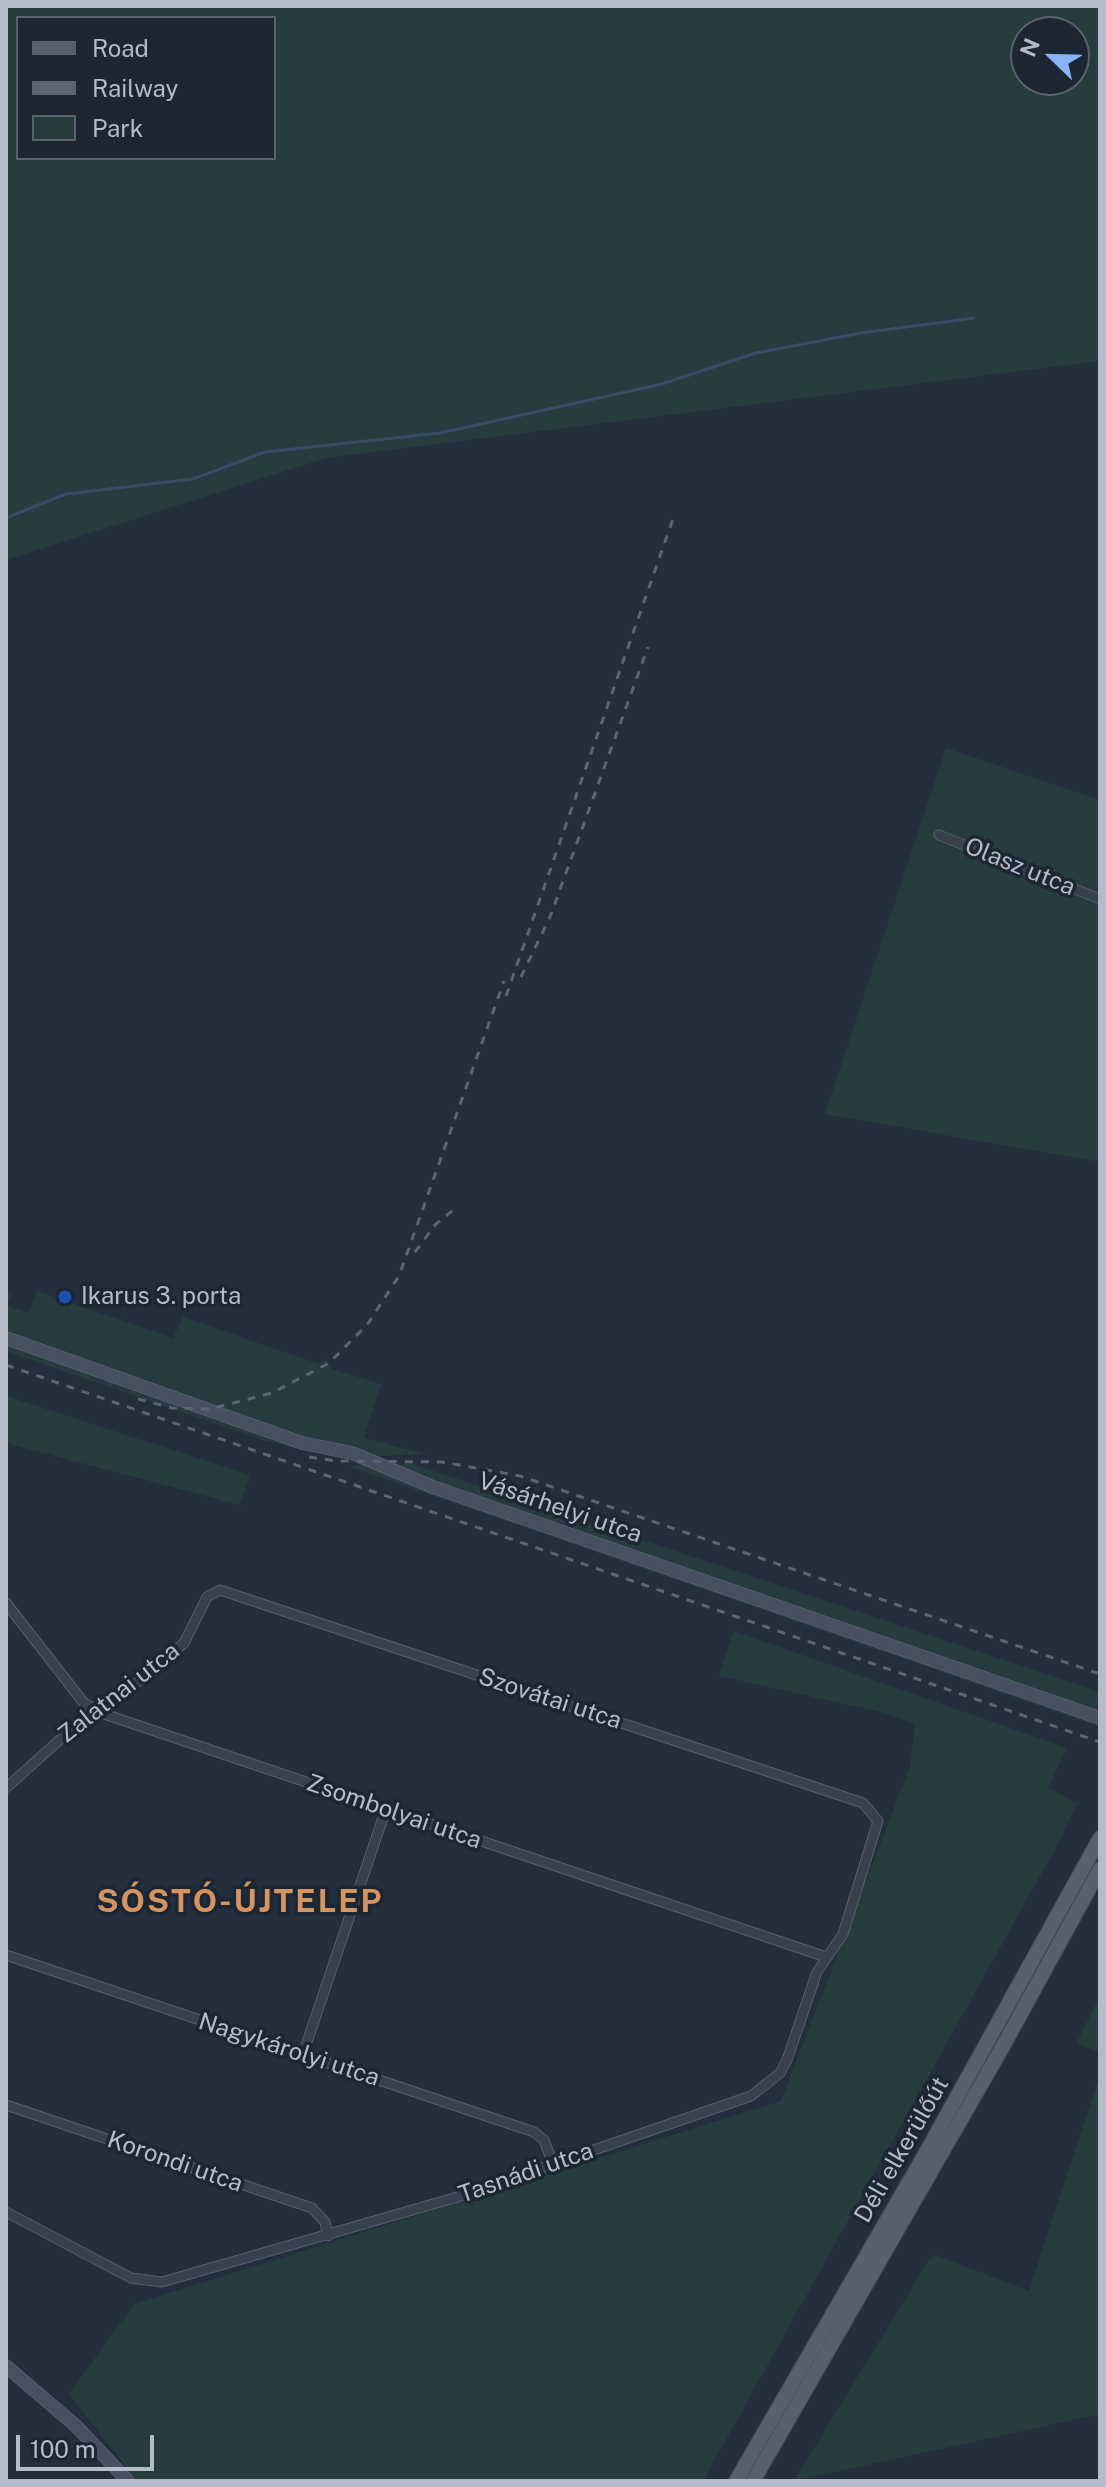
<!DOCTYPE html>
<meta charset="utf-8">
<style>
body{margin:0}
#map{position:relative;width:1106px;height:2487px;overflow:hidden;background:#242f3e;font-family:"Public Sans",sans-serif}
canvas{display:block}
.frame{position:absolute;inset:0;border:8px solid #b4bcc9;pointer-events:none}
.legend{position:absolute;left:16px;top:16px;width:260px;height:144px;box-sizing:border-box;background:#1d2633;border:2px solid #59626f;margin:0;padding:10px 14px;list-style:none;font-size:24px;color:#b4bcc9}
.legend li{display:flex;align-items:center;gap:16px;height:40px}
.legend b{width:40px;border:2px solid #59626f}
.north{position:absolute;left:1010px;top:16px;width:80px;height:80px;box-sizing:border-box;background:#1d2633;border:2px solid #59626f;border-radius:50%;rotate:293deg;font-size:22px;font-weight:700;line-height:32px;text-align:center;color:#b4bcc9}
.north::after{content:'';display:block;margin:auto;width:28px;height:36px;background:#8ab4f8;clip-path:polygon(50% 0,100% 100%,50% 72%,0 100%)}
.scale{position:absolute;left:16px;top:2435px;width:138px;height:36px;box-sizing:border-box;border:4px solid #b4bcc9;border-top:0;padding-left:10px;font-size:24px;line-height:28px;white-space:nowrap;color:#b4bcc9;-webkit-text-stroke:6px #1d2633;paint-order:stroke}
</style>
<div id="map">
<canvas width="1106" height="2487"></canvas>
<div class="frame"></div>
<ul class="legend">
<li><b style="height:10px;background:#56606e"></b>Road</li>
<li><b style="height:10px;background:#5a6575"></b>Railway</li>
<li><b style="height:22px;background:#263c3f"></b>Park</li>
</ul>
<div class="north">N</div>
<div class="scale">100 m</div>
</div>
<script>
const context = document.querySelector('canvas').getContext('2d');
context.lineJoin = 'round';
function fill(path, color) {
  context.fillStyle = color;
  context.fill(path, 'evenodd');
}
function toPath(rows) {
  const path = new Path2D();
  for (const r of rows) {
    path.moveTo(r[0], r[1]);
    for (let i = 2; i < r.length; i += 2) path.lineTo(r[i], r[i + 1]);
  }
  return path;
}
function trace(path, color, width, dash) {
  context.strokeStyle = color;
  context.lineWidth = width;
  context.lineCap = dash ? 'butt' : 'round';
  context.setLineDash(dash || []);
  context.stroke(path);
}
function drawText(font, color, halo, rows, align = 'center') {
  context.font = font + ' "Public Sans",sans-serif';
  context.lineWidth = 7;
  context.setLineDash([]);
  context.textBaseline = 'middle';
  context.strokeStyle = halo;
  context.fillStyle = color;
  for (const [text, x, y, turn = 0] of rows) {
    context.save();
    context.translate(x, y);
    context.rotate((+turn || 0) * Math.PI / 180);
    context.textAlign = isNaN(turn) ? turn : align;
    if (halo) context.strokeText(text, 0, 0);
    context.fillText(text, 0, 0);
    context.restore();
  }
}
const green = toPath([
 [6,6,1100,6,1100,361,326,458,6,560],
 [18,18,274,18,274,158,18,158],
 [1026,32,1074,32,1074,80,1026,80],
 [946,748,1100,800,1100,1162,825,1114],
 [6,1291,12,1293,8,1306,29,1313,37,1291,173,1338,183,1317,319,1364,326,1359,332,1369,381,1384,364,1438,425,1454,339,1458,263,1440,6,1351],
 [6,1396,250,1475,240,1505,6,1443],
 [410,1463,1100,1692,1100,1727,347,1466],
 [734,1631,1067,1748,1048,1788,1077,1803,1060,1840,703,2481,137,2481,69,2394,134,2304,781,2101,910,1767,915,1724,885,1713,719,1676],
 [1100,1996,1100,2052,1076,2044],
 [1100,2074,1100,2414,794,2481,929,2260,936,2255,1029,2291]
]);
const stream = toPath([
 [6,518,66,494,193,479,265,452,440,433,662,384,756,353,861,333,974,318]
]);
const street = toPath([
 [939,835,1100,899],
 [6,1603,84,1703,101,1713,826,1957],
 [6,1788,64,1736,101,1713,184,1643,207,1597,220,1590,863,1803,878,1821,843,1934,817,1972,787,2060,780,2073,751,2096,454,2198,162,2282,131,2278,6,2212],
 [6,1955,534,2132,544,2140,553,2164],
 [303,2054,386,1809],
 [6,2105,312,2208,325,2222,328,2236]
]);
const secondary = toPath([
 [6,1338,302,1443,352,1453,433,1487,1100,1718],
 [6,2366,76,2426,128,2481]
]);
const primary = toPath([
 [736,2481,927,2151,1100,1838],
 [753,2481,1002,2048,1100,1869]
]);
const rail = toPath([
 [521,977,550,917,648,647],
 [506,996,673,519],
 [415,1252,435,1225,453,1210],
 [6,1365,1100,1742],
 [138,1399,172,1408,210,1409,272,1393,329,1363,367,1325,399,1276,504,981],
 [309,1457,336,1461,442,1462,520,1476,1100,1674]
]);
const markers = [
 [65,1297,8,"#1a4fb4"]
];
const streetNames = [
 ["Olasz utca",1020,867,22],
 ["Vásárhelyi utca",560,1508,19],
 ["Zalatnai utca",119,1693,-38],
 ["Szovátai utca",550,1699,18],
 ["Zsombolyai utca",394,1812,19],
 ["Nagykárolyi utca",289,2050,18],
 ["Déli elkerülőút",902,2150,-60],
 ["Korondi utca",175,2162,19],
 ["Tasnádi utca",526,2173,-19]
];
const poiNames = [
 ["Ikarus 3. porta",81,1297]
];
const districtNames = [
 ["SÓSTÓ-ÚJTELEP",240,1902]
];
fill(green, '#263c3f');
trace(stream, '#394c67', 3);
trace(street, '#565f6c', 11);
trace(secondary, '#565f6c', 14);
trace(primary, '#414a57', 16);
trace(street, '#38414e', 9);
trace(secondary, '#465061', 12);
trace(primary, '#56606e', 14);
trace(rail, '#5a6575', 3, [8, 8]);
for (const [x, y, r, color] of markers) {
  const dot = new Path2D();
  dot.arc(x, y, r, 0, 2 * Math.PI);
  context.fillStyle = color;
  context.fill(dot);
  trace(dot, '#1d2633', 3);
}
drawText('24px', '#b4bcc9', '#1d2633', streetNames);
drawText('24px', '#b4bcc9', '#1d2633', poiNames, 'left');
context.letterSpacing = '2px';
drawText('bold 32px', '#d59563', '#1d2633', districtNames);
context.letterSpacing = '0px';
</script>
